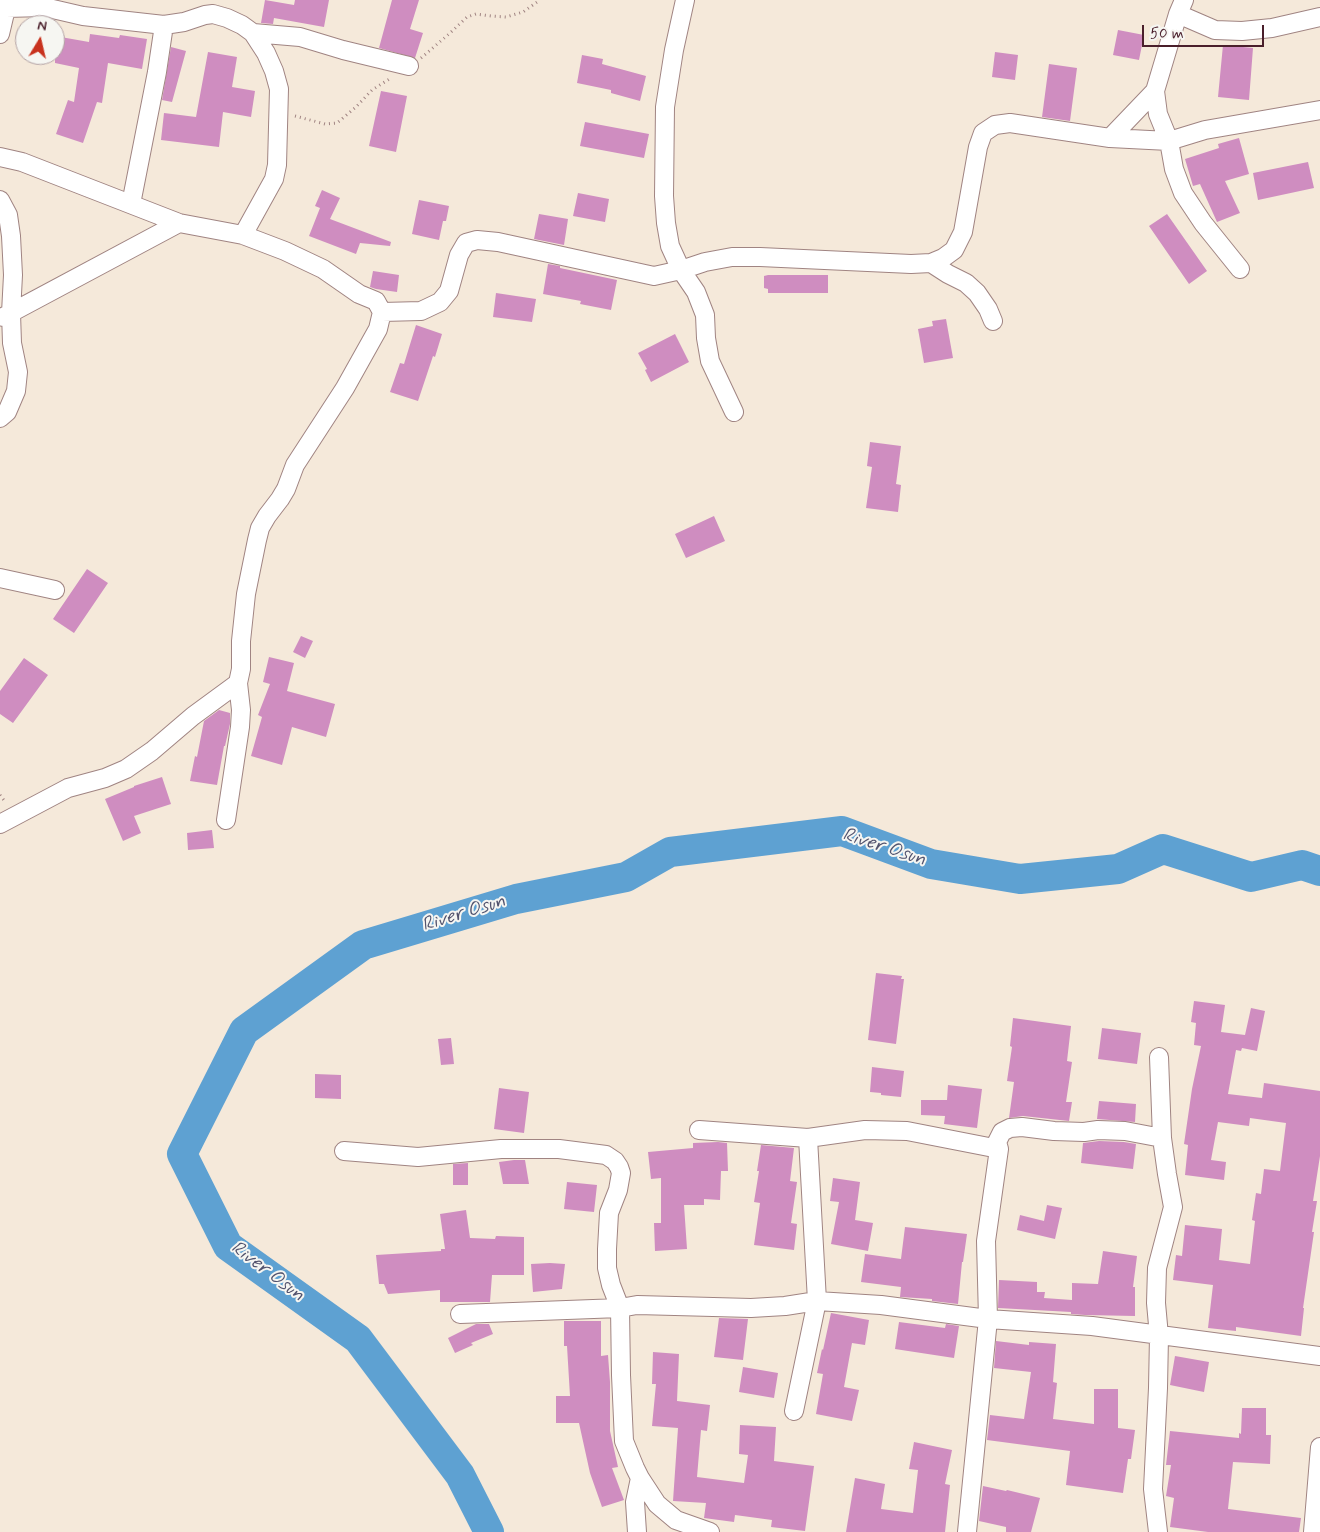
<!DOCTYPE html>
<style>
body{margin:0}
#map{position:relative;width:1320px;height:1532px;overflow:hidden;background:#f5e9da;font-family:Mynerve,sans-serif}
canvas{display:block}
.north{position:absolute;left:15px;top:15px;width:50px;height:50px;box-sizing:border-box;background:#f6f6f2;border:1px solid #b1a0a2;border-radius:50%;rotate:9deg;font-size:14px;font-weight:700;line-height:20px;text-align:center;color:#4a1f2b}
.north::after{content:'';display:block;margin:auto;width:18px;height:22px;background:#c8321e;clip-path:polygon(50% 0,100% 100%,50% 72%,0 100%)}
.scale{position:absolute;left:1142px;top:25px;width:122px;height:22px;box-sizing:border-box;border:2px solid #4a1f2b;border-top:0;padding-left:6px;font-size:15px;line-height:18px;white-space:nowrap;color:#4a1f2b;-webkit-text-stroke:4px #f6f6f2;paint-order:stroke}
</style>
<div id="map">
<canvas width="1320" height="1532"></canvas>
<div class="north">N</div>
<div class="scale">50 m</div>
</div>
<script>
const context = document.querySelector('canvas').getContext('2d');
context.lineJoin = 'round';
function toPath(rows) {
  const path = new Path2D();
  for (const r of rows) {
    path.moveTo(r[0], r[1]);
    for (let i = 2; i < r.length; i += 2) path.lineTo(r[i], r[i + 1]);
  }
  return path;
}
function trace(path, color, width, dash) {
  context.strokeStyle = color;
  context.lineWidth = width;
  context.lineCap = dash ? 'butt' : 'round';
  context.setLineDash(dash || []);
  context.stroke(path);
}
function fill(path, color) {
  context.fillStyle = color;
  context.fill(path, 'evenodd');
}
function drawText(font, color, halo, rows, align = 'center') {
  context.font = font + ' Mynerve,sans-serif';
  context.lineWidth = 4;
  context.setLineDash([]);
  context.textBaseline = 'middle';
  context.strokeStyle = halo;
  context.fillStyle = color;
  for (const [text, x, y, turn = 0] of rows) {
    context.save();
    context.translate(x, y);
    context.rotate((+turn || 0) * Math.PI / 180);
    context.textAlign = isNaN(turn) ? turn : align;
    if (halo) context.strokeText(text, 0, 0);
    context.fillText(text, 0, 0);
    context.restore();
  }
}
const river = toPath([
 [489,1532,460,1475,358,1339,228,1246,182,1154,244,1031,363,945,516,899,626,877,670,852,842,831,931,864,1020,879,1118,869,1163,849,1251,877,1302,865,1320,871]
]);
const building = toPath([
 [265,0,294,5,295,0,329,0,324,27,274,18,273,24,261,23],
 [392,0,419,0,410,29,423,33,415,58,379,48],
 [1118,30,1144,35,1139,60,1113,55],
 [90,34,119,38,120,35,147,39,142,69,108,63,102,103,97,102,83,143,56,134,68,100,74,102,79,68,55,63,55,36,89,42],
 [1223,45,1253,48,1249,100,1218,97],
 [171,47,186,51,172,102,162,100],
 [208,52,237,57,232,87,255,91,251,117,223,112,219,147,161,140,164,113,196,117],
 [995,52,1018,55,1015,80,992,77],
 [582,55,603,59,602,64,646,76,640,101,611,93,611,90,577,83],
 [1049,64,1077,68,1070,121,1042,117],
 [381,91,407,96,396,152,369,146],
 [585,122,649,134,644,158,580,146],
 [1239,138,1249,174,1225,181,1240,213,1217,222,1200,184,1193,186,1185,159,1219,148,1218,144],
 [1308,162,1314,188,1258,200,1253,173],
 [322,190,340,198,330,219,391,242,390,246,360,243,356,254,309,236,320,208,315,206],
 [578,193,609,199,605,222,573,216],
 [419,200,449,206,446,221,443,221,439,240,412,234],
 [539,214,568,219,564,245,534,239],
 [1167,214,1207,271,1189,284,1149,226],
 [548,264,560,266,560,268,617,280,611,310,580,304,581,301,543,294],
 [373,271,399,275,397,292,376,289,370,287],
 [768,275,828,275,828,293,768,293,768,289,764,288,764,276],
 [496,293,536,299,532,322,493,317],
 [946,319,953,358,924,363,918,329,933,326,932,321],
 [416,325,442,334,435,357,433,356,418,401,390,392,400,363,404,364],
 [675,334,689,362,651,382,645,370,647,369,638,353],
 [870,442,901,446,896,484,901,485,898,512,866,508,872,467,867,466],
 [714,516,725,541,686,558,675,534],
 [87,569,108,583,74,633,53,619],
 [301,636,313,641,305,658,293,652],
 [269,657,294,663,287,691,335,704,326,737,292,727,282,765,251,756,262,717,258,715,270,684,263,682],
 [24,658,48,675,13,723,0,714,0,691],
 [219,710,230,713,230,724,225,746,224,746,217,785,190,781,195,756,197,757,204,721],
 [162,777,171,804,134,816,141,833,123,841,105,799,134,787,134,786],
 [212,830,214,848,188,850,187,833],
 [876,973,902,976,901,979,904,979,896,1044,868,1040],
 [1194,1001,1225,1005,1221,1032,1245,1035,1251,1008,1265,1011,1257,1051,1242,1048,1241,1051,1236,1050,1228,1094,1262,1098,1264,1083,1320,1091,1320,1156,1313,1201,1317,1201,1312,1232,1314,1232,1303,1308,1304,1308,1301,1336,1236,1327,1236,1331,1208,1328,1213,1285,1173,1280,1176,1255,1182,1256,1185,1225,1222,1229,1219,1260,1250,1264,1255,1221,1252,1220,1256,1193,1261,1194,1264,1169,1280,1171,1286,1123,1250,1118,1249,1126,1218,1122,1211,1160,1226,1162,1224,1180,1185,1175,1188,1145,1184,1144,1192,1089,1201,1046,1194,1045,1196,1023,1191,1022],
 [1013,1018,1071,1026,1067,1061,1072,1062,1066,1102,1072,1102,1069,1121,1023,1116,1009,1118,1014,1082,1007,1081,1012,1047,1010,1046],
 [1102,1028,1141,1033,1137,1064,1098,1059],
 [451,1038,454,1064,441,1065,438,1039],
 [872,1067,904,1071,901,1097,881,1095,881,1093,870,1092],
 [315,1074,341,1075,341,1099,315,1098],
 [948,1085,982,1089,977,1128,944,1124,945,1116,921,1115,921,1100,947,1100],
 [499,1088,529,1092,524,1133,494,1129],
 [1099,1101,1136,1104,1135,1122,1097,1119],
 [1099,1141,1124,1142,1136,1144,1133,1169,1081,1163,1083,1143],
 [718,1142,727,1143,728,1171,721,1171,720,1200,704,1199,704,1205,684,1205,687,1249,655,1251,654,1223,661,1223,661,1178,651,1179,648,1152,693,1148,693,1143],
 [761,1145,794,1148,790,1181,797,1182,791,1223,797,1224,794,1250,754,1245,760,1203,754,1202,759,1171,757,1171],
 [514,1160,525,1160,529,1184,503,1184,499,1162],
 [468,1163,468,1185,453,1185,453,1164],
 [833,1178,860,1182,855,1220,873,1223,868,1251,831,1244,839,1202,830,1201],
 [567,1182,597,1185,594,1212,564,1209],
 [1047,1205,1062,1208,1055,1239,1017,1230,1020,1215,1044,1221],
 [466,1210,470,1238,495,1239,496,1236,524,1237,524,1275,492,1275,490,1302,440,1302,440,1290,388,1294,384,1284,379,1284,376,1255,441,1251,441,1249,445,1249,440,1214],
 [905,1227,967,1234,963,1262,962,1262,958,1304,932,1301,932,1299,900,1297,901,1287,861,1282,865,1254,901,1259],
 [1103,1251,1137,1256,1133,1287,1135,1287,1135,1316,1085,1315,1071,1314,1071,1312,998,1308,999,1280,1037,1282,1037,1292,1045,1292,1044,1298,1072,1300,1072,1283,1098,1284],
 [550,1263,565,1264,562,1289,533,1292,531,1264],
 [831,1313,869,1320,865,1345,852,1343,844,1387,859,1390,852,1421,816,1414,823,1374,817,1373,822,1349,823,1350],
 [719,1318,748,1319,743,1360,714,1357],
 [564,1321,601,1321,601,1356,608,1355,610,1382,610,1431,618,1467,612,1468,624,1500,602,1507,590,1473,579,1423,556,1423,556,1396,570,1396,567,1346,564,1346],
 [899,1322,945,1328,946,1324,959,1326,954,1358,895,1349],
 [476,1324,489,1324,493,1334,471,1343,473,1345,455,1353,448,1338],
 [996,1341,1029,1345,1029,1342,1056,1344,1053,1382,1057,1383,1053,1419,1094,1424,1094,1389,1118,1389,1118,1428,1135,1430,1131,1459,1128,1459,1123,1493,1066,1485,1070,1451,987,1440,990,1415,1024,1419,1031,1372,994,1368],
 [653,1352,679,1354,677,1401,710,1405,707,1431,701,1430,697,1477,744,1483,748,1455,739,1454,740,1425,776,1427,774,1461,814,1466,805,1531,771,1527,772,1520,735,1515,734,1522,704,1518,706,1503,673,1501,678,1428,652,1426,656,1384,652,1384],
 [1175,1356,1209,1362,1204,1392,1170,1385],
 [743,1367,778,1373,774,1398,739,1392],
 [1242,1408,1266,1408,1266,1435,1271,1435,1270,1464,1233,1462,1228,1509,1301,1518,1299,1532,1208,1532,1170,1527,1174,1498,1166,1496,1171,1465,1166,1465,1170,1431,1239,1438,1239,1433,1241,1434],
 [914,1442,952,1450,945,1484,950,1485,945,1532,846,1532,855,1478,885,1484,881,1509,913,1513,918,1470,909,1469],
 [983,1486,1006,1491,1007,1490,1040,1498,1031,1532,1006,1532,1006,1527,979,1521]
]);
const path = toPath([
 [421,58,449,34,467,17,476,14,491,16,506,17,523,12,540,0],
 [295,116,325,124,337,123,356,107,372,90,391,78],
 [0,795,6,803]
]);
const minor = toPath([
 [685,0,674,50,665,107,664,196,666,223,670,246,681,270,696,292,705,315,706,338,710,361,734,412],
 [6,8,44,7,83,16,164,25],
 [1178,14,1215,30,1242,31,1272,28,1320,17],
 [253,33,300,37,343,50,409,66],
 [0,34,8,0],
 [1110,138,1155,91],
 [0,157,22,162,179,223,243,235,285,251,323,269,359,294,376,301,382,312,378,329,345,388,295,465,286,489,280,499,267,516,260,528,257,540,246,594,241,641,241,669,238,683,193,716,152,751,126,769,105,778,68,788,0,824],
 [0,200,8,215,11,236,13,275,11,313,12,343,18,372,16,391,7,412,0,418],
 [131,204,157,72,164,25,184,22,205,15,213,14,227,18,242,25,253,33,266,53,274,71,279,89,277,165,274,179,243,235],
 [931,263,948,274,966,283,977,293,988,309,993,321],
 [1240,269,1203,223,1183,193,1174,169,1169,141,1205,130,1320,110],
 [382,312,421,311,440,302,449,291,459,255,466,243,477,240,498,242,654,276,681,270,705,262,732,257,760,257,911,264,931,263,943,258,954,250,963,232,978,147,983,133,995,125,1010,123,1110,138,1169,141,1158,114,1155,91,1178,14,1184,0],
 [3,317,179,223],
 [0,578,55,590],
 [226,820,240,727,241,710,238,683],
 [699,1130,808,1138],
 [344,1151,418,1157,501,1149,559,1149,606,1155,615,1161,619,1167,621,1173,618,1190,609,1213,607,1249,607,1268,611,1285,620,1308,460,1314],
 [794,1411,817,1301,808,1138,865,1130,907,1131,999,1149],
 [637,1532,635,1502,640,1478],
 [710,1532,676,1520,657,1504,640,1478,635,1468,624,1441,621,1375,620,1308,637,1305,751,1308,785,1306,817,1301,881,1305,988,1319,1092,1326,1320,1356],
 [967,1532,988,1319,986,1241,999,1149,997,1142,1002,1132,1010,1128,1022,1127,1054,1131,1084,1132,1098,1130,1125,1131,1162,1138],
 [1158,1532,1153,1489,1158,1388,1159,1336,1156,1303,1157,1268,1173,1207,1167,1174,1162,1138,1159,1057],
 [1313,1532,1320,1447]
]);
const waterNames = [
 ["River Osun",884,848,18],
 ["River Osun",464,914,-17],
 ["River Osun",267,1272,37]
];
trace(river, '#5ea1d2', 30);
fill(building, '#cf8dc0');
trace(minor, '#a08482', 20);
trace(path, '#a08482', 3, [1, 4]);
trace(minor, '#fff', 18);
drawText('italic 19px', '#52536e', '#f6f6f2', waterNames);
</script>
